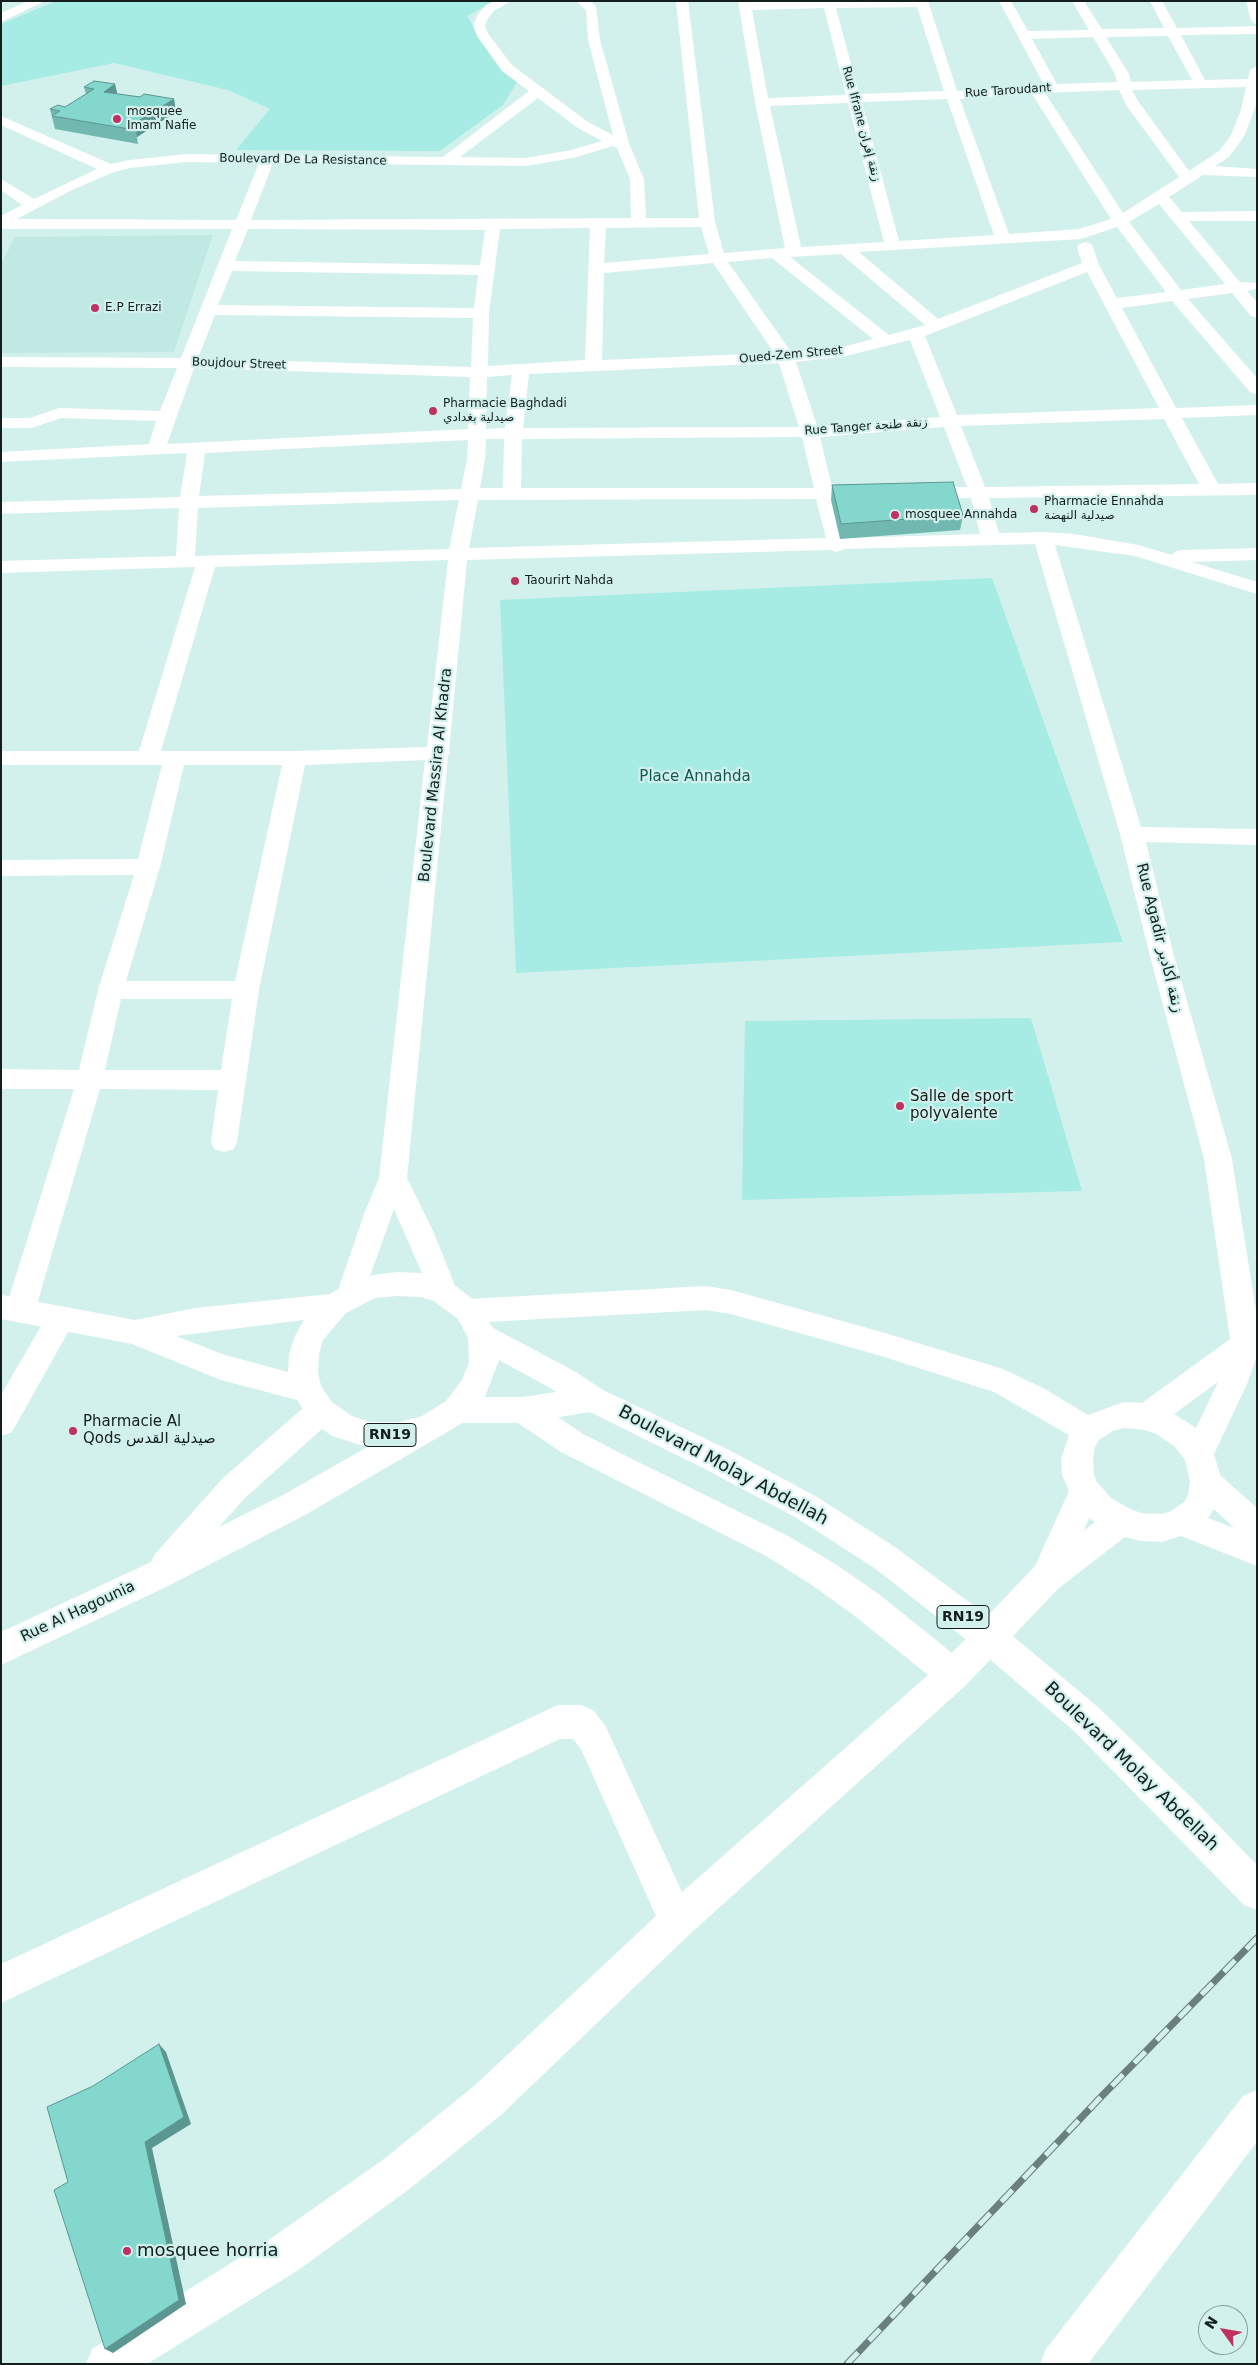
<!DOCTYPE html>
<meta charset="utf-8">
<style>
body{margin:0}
#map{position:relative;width:1258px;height:2365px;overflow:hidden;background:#d2f1ed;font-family:"DejaVu Sans",sans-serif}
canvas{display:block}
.frame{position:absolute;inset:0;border:2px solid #131e1d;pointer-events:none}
.north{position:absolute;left:1198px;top:2305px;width:50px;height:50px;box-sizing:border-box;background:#d2f1ed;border:1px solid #869d9a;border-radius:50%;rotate:302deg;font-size:14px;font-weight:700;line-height:20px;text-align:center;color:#131e1d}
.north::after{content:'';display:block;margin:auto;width:18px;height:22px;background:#bf315f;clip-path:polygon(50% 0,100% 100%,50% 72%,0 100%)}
</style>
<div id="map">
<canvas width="1258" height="2365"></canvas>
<div class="frame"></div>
<div class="north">N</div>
</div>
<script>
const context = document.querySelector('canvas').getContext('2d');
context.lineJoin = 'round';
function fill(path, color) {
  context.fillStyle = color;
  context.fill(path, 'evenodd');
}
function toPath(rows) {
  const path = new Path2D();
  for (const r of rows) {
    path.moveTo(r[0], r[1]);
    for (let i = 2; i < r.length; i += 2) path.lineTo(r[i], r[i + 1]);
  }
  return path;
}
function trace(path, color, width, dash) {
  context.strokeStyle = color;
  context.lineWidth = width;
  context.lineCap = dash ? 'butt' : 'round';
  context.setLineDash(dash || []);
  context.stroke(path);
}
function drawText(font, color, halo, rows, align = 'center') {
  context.font = font + ' "DejaVu Sans","Noto Naskh Arabic",sans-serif';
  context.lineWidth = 4.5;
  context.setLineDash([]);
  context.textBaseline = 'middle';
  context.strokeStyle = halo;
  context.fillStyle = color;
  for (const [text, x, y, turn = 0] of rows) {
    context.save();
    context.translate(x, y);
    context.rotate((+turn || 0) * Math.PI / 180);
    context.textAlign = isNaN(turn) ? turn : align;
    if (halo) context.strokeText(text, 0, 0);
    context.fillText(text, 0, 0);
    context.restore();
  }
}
const built = toPath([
 [213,235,174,352,1,353,1,264,15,237]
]);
const green = toPath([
 [56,1,495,1,467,16,487,46,517,82,503,105,440,151,236,150,270,109,228,90,114,63,1,86,1,24],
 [992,578,1123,942,516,973,500,600],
 [1031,1018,1082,1191,742,1200,745,1021]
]);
const minor = toPath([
 [28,1,45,1,1,22,1,13,28,1],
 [494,1,511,1,494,11,488,18,485,26,489,35,512,65,588,122,613,135,588,40,586,10,576,1,590,1,596,6,600,40,630,146,644,179,646,218,699,218,676,1,688,1,715,222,724,253,785,248,755,102,738,1,928,1,957,91,1044,85,999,1,1011,1,1028,31,1089,30,1072,1,1084,1,1102,29,1164,28,1150,1,1162,1,1177,28,1257,26,1257,34,1181,35,1205,80,1248,79,1250,70,1257,66,1257,102,1245,135,1229,157,1215,166,1257,169,1257,177,1203,175,1169,197,1182,212,1257,211,1257,221,1189,221,1240,282,1256,283,1256,289,1247,291,1257,302,1257,318,1251,316,1232,293,1188,299,1257,378,1257,394,1251,393,1172,301,1122,308,1176,408,1257,405,1257,415,1182,418,1218,484,1257,483,1257,495,989,498,999,533,1043,532,1074,534,1138,545,1172,555,1174,552,1181,550,1257,548,1257,560,1192,562,1257,582,1257,594,1135,556,1055,545,1141,827,1257,829,1257,845,1146,842,1173,952,1232,1159,1257,1318,1257,1356,1247,1384,1214,1454,1220,1475,1257,1508,1257,1566,1181,1536,1162,1542,1141,1541,1125,1537,1059,1588,965,1686,690,1934,502,2114,412,2187,300,2269,147,2364,86,2364,92,2349,270,2239,384,2159,474,2086,656,1916,581,1749,573,1739,560,1739,1,2003,1,1964,558,1705,581,1705,593,1710,605,1725,682,1892,928,1675,856,1617,815,1587,766,1556,561,1452,512,1419,508,1410,512,1401,523,1397,534,1401,583,1434,622,1454,788,1536,837,1565,880,1595,952,1653,1035,1566,1069,1491,1062,1475,1061,1459,1069,1435,994,1392,878,1355,731,1314,706,1310,468,1323,458,1319,453,1311,458,1303,468,1299,706,1286,731,1290,878,1331,1003,1369,1045,1389,1088,1415,1124,1402,1142,1403,1230,1339,1204,1159,1149,952,1120,834,1035,544,844,549,837,552,830,550,467,560,449,751,450,753,448,756,407,1178,433,1231,458,1293,454,1301,444,1305,434,1301,394,1209,360,1304,350,1308,340,1304,336,1296,364,1214,379,1178,425,760,305,765,259,990,237,1142,234,1149,224,1152,214,1149,211,1142,218,1090,100,1089,35,1311,30,1319,20,1323,10,1319,5,1311,74,1089,1,1089,1,1069,79,1070,98,990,134,875,1,876,1,860,138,859,162,765,1,765,1,751,139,751,195,567,1,573,1,561,176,556,179,508,1,514,1,502,180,497,187,453,1,462,1,452,149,444,156,421,61,418,32,428,1,428,1,418,30,418,59,408,160,411,177,368,1,367,1,357,181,358,232,229,1,229,1,216,22,205,1,190,1,179,34,199,97,169,1,125,1,116,111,164,130,160,187,154,443,157,529,91,502,71,477,36,473,26,478,14,486,5,494,1],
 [917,7,944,91,859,94,836,8,917,7],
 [824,8,846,95,768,98,752,10,824,8],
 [1168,36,1192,80,1131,82,1129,74,1106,37,1168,36],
 [1093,37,1115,74,1117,82,1057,84,1032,39,1093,37],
 [1246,87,1241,110,1231,135,1219,151,1189,171,1138,101,1132,90,1246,87],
 [1119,90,1126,105,1179,177,1123,213,1045,93,1119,90],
 [1032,94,1111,219,1079,229,1009,234,960,99,1032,94],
 [538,98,578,128,602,141,571,150,526,158,460,157,538,98],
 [947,99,994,235,899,241,862,102,947,99],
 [848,103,884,242,801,247,770,106,848,103],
 [613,146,617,148,630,179,631,218,251,220,273,163,526,166,573,158,613,146],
 [187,162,259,163,236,220,17,219,70,191,114,172,130,168,187,162],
 [1159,204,1172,220,1225,284,1181,290,1129,222,1159,204],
 [701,227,709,254,604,263,606,228,701,227],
 [1117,227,1166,292,1117,298,1099,265,1093,247,1091,244,1085,242,1079,244,1077,247,1082,263,938,319,859,252,1081,239,1117,227],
 [590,228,585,360,488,366,489,313,500,229,590,228],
 [248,229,485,230,480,265,235,261,248,229],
 [841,254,925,325,889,335,790,257,841,254],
 [772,258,873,339,846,346,791,352,728,262,772,258],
 [713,263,774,353,602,360,604,273,713,263],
 [232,271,478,275,474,308,218,305,232,271],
 [1087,272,1159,408,957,415,925,336,1087,272],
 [215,315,473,318,471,367,198,358,215,315],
 [910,340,940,417,817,426,796,362,846,356,910,340],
 [779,363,799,427,523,428,529,374,779,363],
 [194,368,470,377,468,429,167,444,194,368],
 [512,375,505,428,486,429,487,377,512,375],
 [1164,419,1199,484,985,487,961,426,1164,419],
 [944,427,967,487,918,487,911,489,909,493,911,497,918,499,971,498,980,534,845,538,835,499,868,499,875,497,877,493,875,489,868,487,832,487,820,437,944,427],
 [802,437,814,488,521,488,522,439,802,437],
 [486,439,504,439,503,488,480,488,485,459,486,439],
 [468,440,467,459,461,489,199,496,205,453,468,440],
 [816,499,826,538,469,548,478,500,816,499],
 [459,500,449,549,195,556,198,508,459,500],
 [448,560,427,747,295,751,161,751,215,567,448,560],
 [184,765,282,765,235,981,126,981,160,867,184,765],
 [121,999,232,999,221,1070,105,1070,121,999],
 [1218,1382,1196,1428,1174,1414,1218,1382],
 [1124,1428,1145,1430,1156,1434,1174,1446,1185,1460,1190,1482,1188,1495,1184,1502,1171,1511,1162,1514,1141,1513,1130,1509,1111,1498,1097,1482,1094,1475,1093,1459,1095,1447,1099,1440,1113,1431,1124,1428],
 [1214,1509,1234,1528,1208,1518,1214,1509],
 [1089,1518,1095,1522,1084,1531,1089,1518],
 [1246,1,1257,1,1257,25,1251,21,1246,1],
 [61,1306,71,1309,76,1318,12,1432,1,1436,1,1395,51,1309,61,1306],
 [321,1398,332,1402,336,1411,332,1420,245,1498,219,1527,283,1495,415,1420,426,1416,437,1420,441,1429,437,1438,305,1515,166,1587,1,1665,1,1632,151,1562,155,1554,223,1478,310,1402,321,1398],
 [1257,2090,1257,2142,1088,2364,1040,2364,1046,2349,1243,2096,1257,2090]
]);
const primary = toPath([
 [397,1272,422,1273,454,1285,478,1303,493,1328,574,1371,603,1390,729,1450,817,1497,895,1547,997,1623,1098,1707,1197,1803,1257,1865,1257,1910,1244,1905,1074,1731,973,1645,873,1567,795,1517,707,1470,590,1412,523,1423,462,1423,441,1436,430,1440,400,1448,370,1448,332,1436,310,1420,297,1400,221,1380,132,1344,1,1319,1,1295,135,1320,195,1308,330,1294,340,1288,373,1275,397,1272],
 [397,1296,421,1297,434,1301,458,1319,468,1338,469,1362,462,1380,446,1401,422,1416,400,1422,370,1422,352,1416,332,1402,321,1386,318,1372,319,1354,323,1340,346,1313,375,1298,397,1296],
 [304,1320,295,1336,289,1354,288,1372,225,1355,176,1336,304,1320],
 [499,1360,552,1389,556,1392,523,1397,485,1397,499,1360]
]);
const rail = toPath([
 [847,2364,1099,2099,1257,1938]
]);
const wall = toPath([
 [115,84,117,94,140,97,174,99,176,112,137,137,138,144,55,129,50,109,65,107,86,94,84,87],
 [832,485,963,515,960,530,840,539,831,500]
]);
const shadedWall = toPath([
 [115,84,118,97,104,92],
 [174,99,176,112,137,137,138,144,135,123],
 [159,2044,166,2052,191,2124,152,2148,186,2304,113,2353,105,2349,145,2142]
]);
const building = toPath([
 [94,81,115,84,104,92,140,97,144,94,174,99,135,123,135,130,52,116,60,111,50,109,58,105,65,107,94,89,84,87,94,81],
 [953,482,963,515,841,524,832,485,953,482],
 [159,2044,184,2117,145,2142,179,2300,105,2349,54,2190,68,2182,47,2107,93,2086,159,2044]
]);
const markers = [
 [117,119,5,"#bf315f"],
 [95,308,5,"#bf315f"],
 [433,411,5,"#bf315f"],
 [1034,509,5,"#bf315f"],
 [895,515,5,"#bf315f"],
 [515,581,5,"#bf315f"],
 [900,1106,5,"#bf315f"],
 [73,1431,5,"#bf315f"],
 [127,2251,5,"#bf315f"]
];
const farStreetnames = [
 ["Rue Taroudant",1008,91,-4],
 ["Rue Ifrane زنقة إفران",861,124,75],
 ["Boulevard De La Resistance",303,160,1],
 ["Oued-Zem Street",791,355,-5],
 ["Boujdour Street",239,364,2],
 ["Rue Tanger زنقة طنجة",866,427,-4]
];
const farPoinames = [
 ["mosquee",127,112],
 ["Imam Nafie",127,126],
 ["E.P Errazi",105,308],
 ["Pharmacie Baghdadi",443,404],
 ["صيدلية بغدادي",443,418],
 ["Pharmacie Ennahda",1044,502],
 ["صيدلية النهضة",1044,516],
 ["mosquee Annahda",905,515],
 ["Taourirt Nahda",525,581]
];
const shields = [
 [390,1435,52],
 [963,1617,52]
];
const shieldNames = [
 ["RN19",390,1435],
 ["RN19",963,1617]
];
const streetNames = [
 ["Boulevard Massira Al Khadra",436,775,-84],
 ["Rue Agadir زنقة أكادير",1159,938,76],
 ["Rue Al Hagounia",78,1612,-25]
];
const parkNames = [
 ["Place Annahda",695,777]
];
const poiNames = [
 ["Salle de sport",910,1097],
 ["polyvalente",910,1114],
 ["Pharmacie Al",83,1422],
 ["Qods صيدلية القدس",83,1439]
];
const nearStreetnames = [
 ["Boulevard Molay Abdellah",723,1466,28],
 ["Boulevard Molay Abdellah",1131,1767,44]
];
const nearPoinames = [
 ["mosquee horria",137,2251]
];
fill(built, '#c0e9e3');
fill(green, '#a6ece4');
fill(minor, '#fff');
fill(primary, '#fff');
trace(rail, '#6b7f7d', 7);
trace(rail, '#d2f1ed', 5, [16]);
fill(wall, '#71b9b0');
fill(shadedWall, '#5c9690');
fill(building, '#83d7cd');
trace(building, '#5c9690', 1);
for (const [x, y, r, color] of markers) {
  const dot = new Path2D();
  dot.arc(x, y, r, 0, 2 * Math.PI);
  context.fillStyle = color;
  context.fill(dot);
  trace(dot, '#d2f1ed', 2);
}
drawText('12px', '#131e1d', '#d2f1ed', farStreetnames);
drawText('12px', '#131e1d', '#d2f1ed', farPoinames, 'left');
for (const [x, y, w] of shields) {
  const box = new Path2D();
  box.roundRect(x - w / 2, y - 11.5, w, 23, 4);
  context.fillStyle = '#d2f1ed';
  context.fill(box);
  trace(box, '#131e1d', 1);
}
drawText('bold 14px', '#131e1d', null, shieldNames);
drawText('15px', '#131e1d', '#d2f1ed', streetNames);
drawText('15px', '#115953', '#d2f1ed', parkNames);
drawText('15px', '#131e1d', '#d2f1ed', poiNames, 'left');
drawText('18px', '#131e1d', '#d2f1ed', nearStreetnames);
drawText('18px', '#131e1d', '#d2f1ed', nearPoinames, 'left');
</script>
